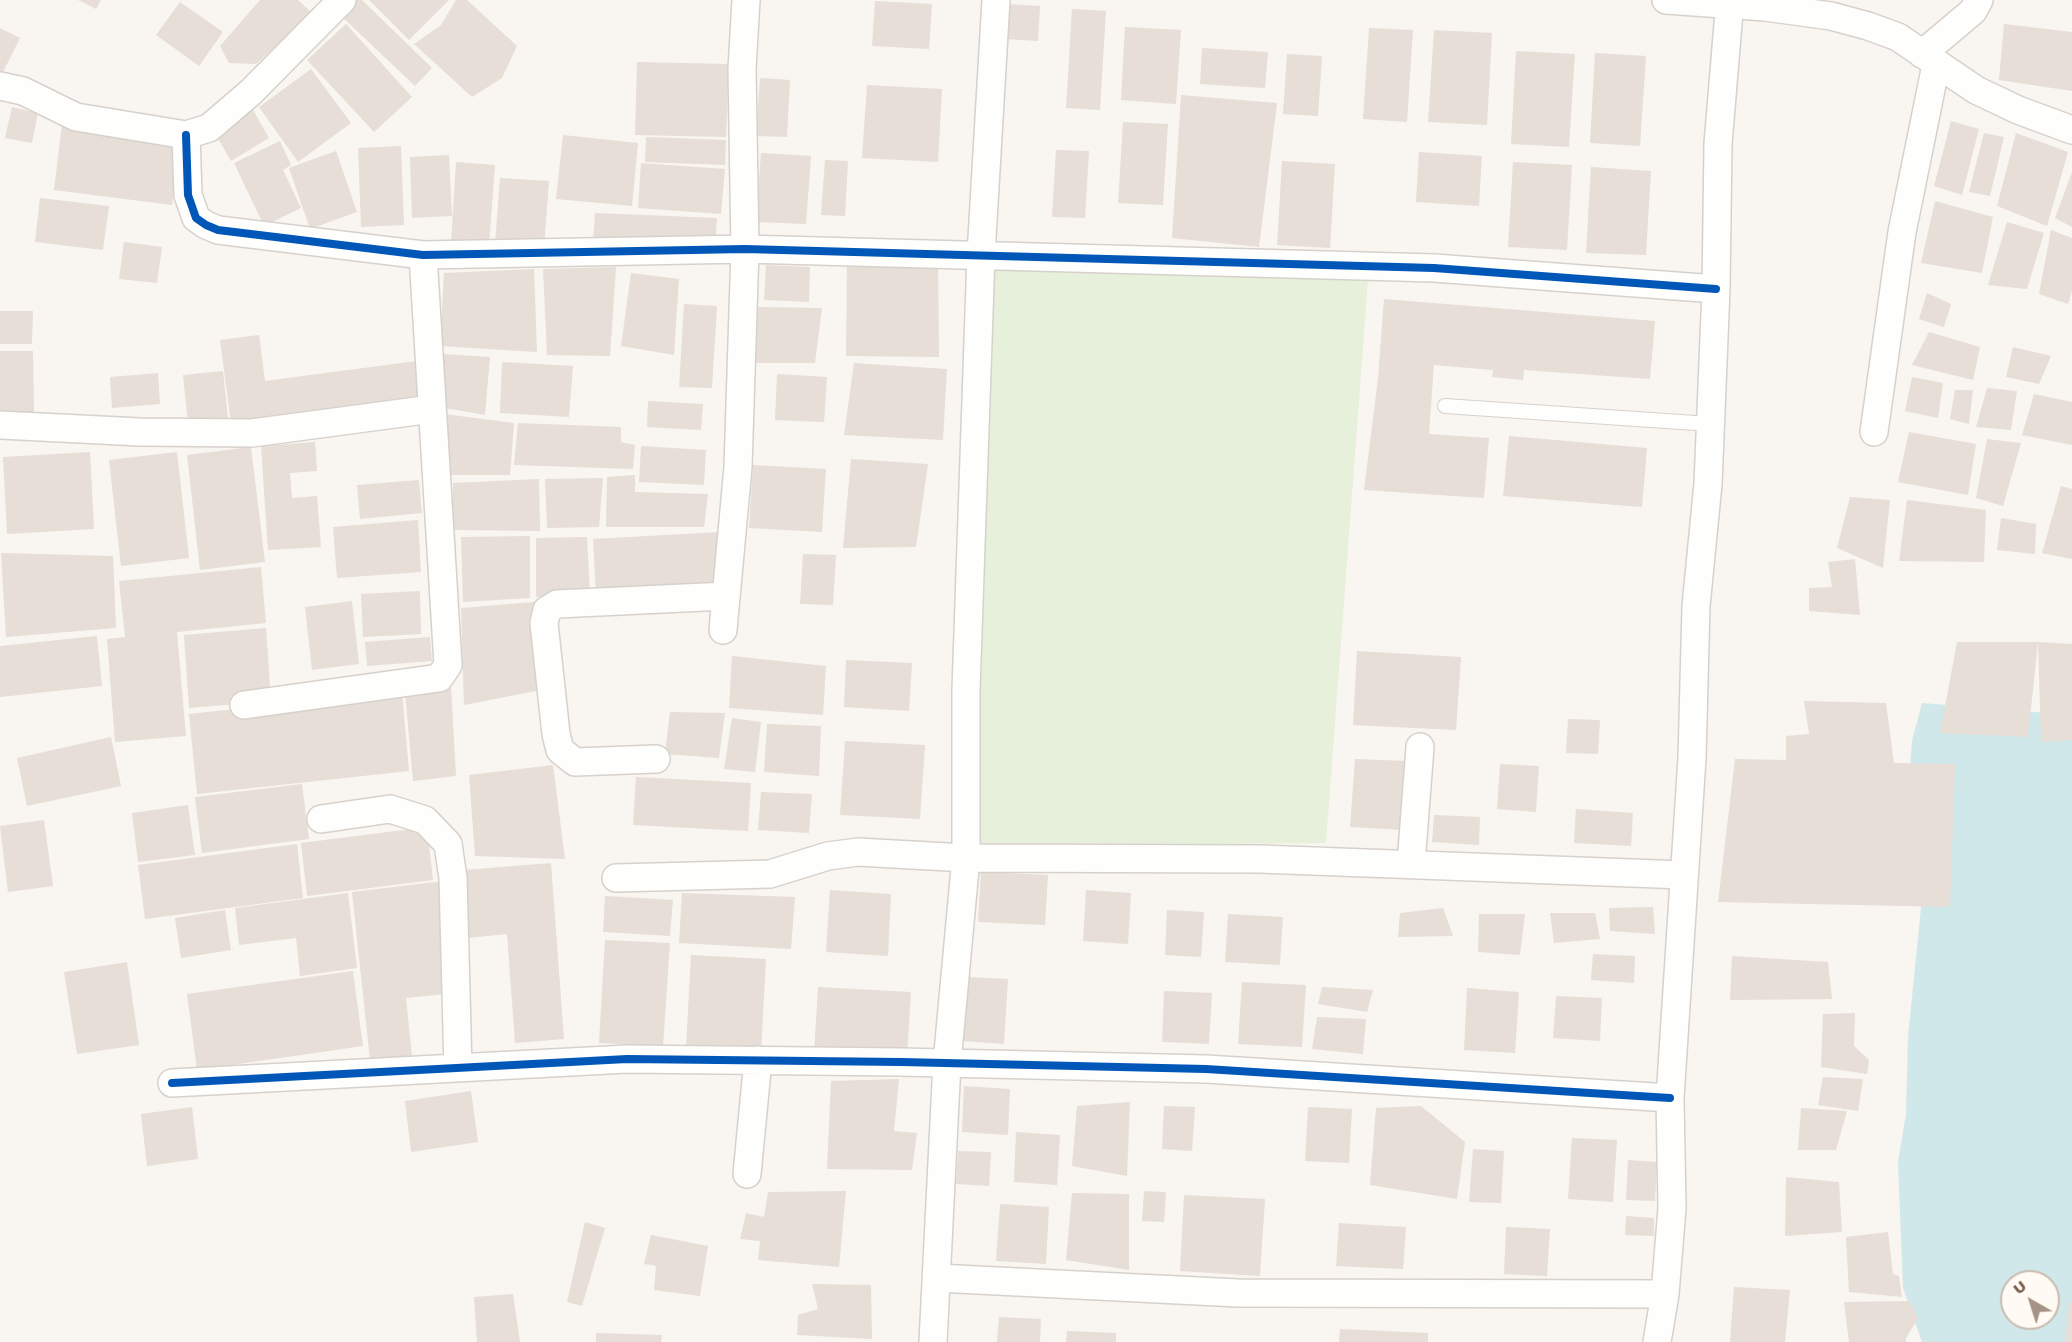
<!DOCTYPE html>
<style>
body{margin:0}
#map{position:relative;width:2072px;height:1342px;overflow:hidden;background:#f9f5f0;font-family:"Work Sans",sans-serif}
canvas{display:block}
.north{position:absolute;left:2000px;top:1270px;width:60px;height:60px;box-sizing:border-box;background:#fffaf3;border:2px solid #cabbb1;border-radius:50%;rotate:321deg;font-size:16px;font-weight:700;line-height:24px;text-align:center;color:#7a5c4d}
.north::after{content:'';display:block;margin:auto;width:21px;height:27px;background:#a69286;clip-path:polygon(50% 0,100% 100%,50% 72%,0 100%)}
</style>
<div id="map">
<canvas width="2072" height="1342"></canvas>
<div class="north">U</div>
</div>
<script>
const context = document.querySelector('canvas').getContext('2d');
context.lineJoin = 'round';
function fill(path, color) {
  context.fillStyle = color;
  context.fill(path, 'evenodd');
}
function toPath(rows) {
  const path = new Path2D();
  for (const r of rows) {
    path.moveTo(r[0], r[1]);
    for (let i = 2; i < r.length; i += 2) path.lineTo(r[i], r[i + 1]);
  }
  return path;
}
function trace(path, color, width, dash) {
  context.strokeStyle = color;
  context.lineWidth = width;
  context.lineCap = dash ? 'butt' : 'round';
  context.setLineDash(dash || []);
  context.stroke(path);
}
const green = toPath([
 [991,265,1368,280,1326,843,977,846]
]);
const water = toPath([
 [1922,703,2072,715,2072,1342,1922,1342,1903,1288,1898,1162,1906,1114,1908,1037,1926,858,1910,767,1912,741],
 [2012,1282,2048,1282,2048,1318,2012,1318]
]);
const building = toPath([
 [78,0,101,0,96,9],
 [260,0,298,0,312,13,256,64,229,63,220,46],
 [351,0,362,0,432,68,415,86,338,13],
 [369,0,449,0,409,40],
 [456,0,467,0,517,46,502,78,472,97,414,44,441,25],
 [875,1,932,4,929,49,872,46],
 [180,2,223,32,199,66,156,35],
 [1007,4,1040,6,1038,41,1005,39],
 [1072,9,1106,11,1100,110,1066,108],
 [346,24,412,97,374,132,307,60],
 [2004,24,2072,32,2072,91,1999,80],
 [1125,27,1181,30,1176,104,1121,100],
 [0,28,20,38,2,74,0,73],
 [1369,28,1413,30,1407,122,1363,119],
 [1434,30,1492,33,1487,125,1428,122],
 [1202,48,1268,52,1265,88,1200,84],
 [1516,51,1575,54,1569,147,1511,144],
 [1595,53,1646,56,1640,146,1590,143],
 [1287,54,1322,56,1318,116,1283,114],
 [637,62,729,64,726,137,635,135],
 [311,69,351,123,298,162,259,107],
 [760,78,790,80,787,137,756,136],
 [867,85,942,89,938,162,862,158],
 [1181,95,1277,103,1259,247,1172,238],
 [12,107,38,113,32,143,5,138],
 [252,108,269,138,231,161,213,130],
 [1951,121,1979,129,1962,195,1934,186],
 [1123,122,1168,124,1163,205,1118,203],
 [62,124,181,139,172,205,54,190],
 [1984,133,2004,137,1990,196,1969,192],
 [2016,133,2068,152,2047,226,1997,206],
 [563,135,638,143,632,206,556,199],
 [646,137,726,140,725,165,645,162],
 [280,141,291,165,283,170,301,208,264,226,234,163],
 [401,146,404,225,361,227,358,148],
 [1056,150,1089,151,1085,218,1052,217],
 [336,151,357,212,310,229,289,168],
 [1419,152,1482,156,1479,206,1416,202],
 [761,153,811,156,806,224,756,222],
 [449,155,452,216,412,218,410,157],
 [825,160,848,161,845,216,821,215],
 [1282,161,1335,164,1330,248,1277,245],
 [456,162,495,165,489,245,451,243],
 [1513,162,1572,165,1567,250,1508,247],
 [641,163,725,169,721,214,638,208],
 [1591,167,1651,171,1646,255,1586,253],
 [2072,172,2072,227,2055,218],
 [500,178,549,181,544,248,495,245],
 [40,198,109,206,103,250,35,242],
 [1935,201,1993,217,1982,273,1921,263],
 [595,213,717,218,715,246,593,241],
 [2007,222,2044,233,2027,289,1988,285],
 [2051,230,2072,238,2072,291,2068,304,2039,294],
 [124,242,162,247,157,283,119,279],
 [847,262,938,262,939,357,846,356],
 [766,265,810,267,809,302,764,300],
 [616,267,610,356,547,355,543,269],
 [534,269,537,352,440,346,444,273],
 [631,273,679,279,674,355,621,346],
 [1927,293,1951,304,1944,327,1919,319],
 [1384,299,1655,321,1650,379,1524,370,1523,380,1492,377,1493,370,1434,365,1429,434,1489,438,1484,498,1364,490,1378,379],
 [684,304,717,306,712,388,679,387],
 [757,307,822,308,815,363,755,363],
 [0,311,33,311,32,344,0,344],
 [1929,332,1980,347,1973,380,1912,365],
 [259,335,265,381,424,360,430,404,232,431,220,340],
 [2013,347,2051,356,2039,384,2006,377],
 [0,351,33,351,34,412,0,412],
 [442,354,490,357,485,415,439,407],
 [502,362,573,366,569,417,500,413],
 [854,363,947,369,943,440,844,435],
 [223,371,228,418,188,423,183,375],
 [158,373,160,404,112,408,110,377],
 [777,374,827,377,824,422,775,420],
 [1912,377,1943,383,1938,418,1905,411],
 [1987,388,2017,391,2011,430,1976,427],
 [1955,390,1973,390,1969,424,1950,419],
 [2034,394,2072,402,2072,445,2022,435],
 [648,401,703,404,701,430,647,427],
 [444,414,514,423,510,475,449,475],
 [518,423,621,427,621,442,635,445,633,469,514,465],
 [1909,432,1976,444,1968,495,1898,482],
 [1509,436,1647,448,1642,507,1503,496],
 [1987,439,2021,443,2003,506,1976,498],
 [315,442,317,471,290,473,292,498,317,496,321,547,268,550,261,446],
 [641,446,706,450,704,485,639,482],
 [251,447,265,562,200,570,187,455],
 [90,452,94,529,7,534,3,457],
 [177,452,189,558,121,566,109,460],
 [851,459,928,464,916,547,843,548],
 [753,465,826,469,822,532,749,528],
 [635,475,635,492,708,494,704,527,606,527,607,477],
 [603,478,599,527,547,528,545,479],
 [539,479,540,531,453,530,453,483],
 [419,480,422,513,360,519,357,485],
 [2061,486,2072,489,2072,559,2042,553],
 [1850,497,1890,500,1883,568,1837,548],
 [1907,500,1986,510,1984,562,1899,561],
 [2001,518,2036,524,2035,554,1997,550],
 [418,520,421,572,337,578,333,527],
 [720,532,717,584,596,593,593,539],
 [530,536,530,598,463,602,461,537],
 [587,537,590,595,536,597,536,538],
 [1,553,113,556,116,628,6,637],
 [803,554,836,555,833,605,800,604],
 [1855,559,1860,615,1809,611,1809,588,1832,587,1828,562],
 [261,567,266,623,177,632,186,736,115,742,107,639,125,637,119,581],
 [420,591,421,634,363,637,361,594],
 [352,601,359,664,312,670,305,607],
 [534,602,536,691,464,705,461,608],
 [266,628,271,701,189,708,184,635],
 [97,636,102,686,0,697,0,646],
 [430,637,432,661,367,666,365,642],
 [1957,642,2038,642,2028,737,1940,733],
 [2038,642,2072,644,2072,740,2041,742],
 [1357,651,1461,657,1456,730,1353,725],
 [732,656,826,666,823,715,729,708],
 [846,660,912,663,909,711,844,707],
 [451,686,456,776,413,781,405,692],
 [402,691,409,771,197,794,189,714],
 [1804,701,1886,703,1894,763,1955,764,1950,907,1718,902,1735,759,1786,760,1786,736,1809,734],
 [670,712,725,713,719,758,665,754],
 [732,718,761,722,755,772,724,769],
 [1568,719,1600,720,1598,754,1566,753],
 [767,724,821,726,819,776,764,772],
 [111,737,121,786,27,806,17,758],
 [845,741,925,745,920,819,840,815],
 [1355,759,1407,761,1403,830,1350,827],
 [1500,764,1539,766,1536,812,1497,809],
 [553,765,565,859,475,856,469,775],
 [636,777,751,783,748,831,633,825],
 [302,784,309,839,202,853,195,797],
 [761,792,812,794,809,833,758,830],
 [188,805,195,855,138,862,132,813],
 [1576,809,1633,813,1631,846,1574,843],
 [1434,815,1480,817,1479,845,1432,842],
 [44,820,53,886,8,892,0,826],
 [427,827,433,880,307,896,301,843],
 [297,844,303,898,145,919,138,865],
 [551,863,564,1039,515,1043,507,934,458,939,452,871],
 [981,872,1048,875,1045,925,978,922],
 [444,881,456,993,406,998,412,1056,370,1060,352,892],
 [830,890,891,894,888,956,826,952],
 [1086,890,1131,893,1128,944,1083,941],
 [348,893,357,968,300,976,296,938,239,945,235,908],
 [682,893,795,897,791,949,679,943],
 [605,896,673,900,670,936,603,932],
 [1653,907,1655,934,1610,931,1609,908],
 [1443,908,1453,936,1398,937,1400,913],
 [225,910,231,950,181,958,175,918],
 [1167,910,1204,912,1201,957,1165,955],
 [1550,913,1595,913,1600,939,1554,943],
 [1228,914,1283,917,1280,965,1225,962],
 [1479,914,1525,914,1520,955,1478,952],
 [605,940,670,943,663,1046,599,1043],
 [1593,954,1635,956,1634,983,1591,980],
 [691,955,766,959,761,1051,686,1048],
 [1732,956,1828,962,1832,999,1730,1000],
 [127,962,139,1045,77,1054,64,972],
 [353,971,363,1046,197,1070,187,994],
 [967,977,1008,979,1004,1044,963,1041],
 [1242,982,1306,985,1302,1047,1238,1044],
 [818,987,911,992,907,1057,814,1052],
 [1322,987,1373,990,1367,1012,1318,1004],
 [1467,988,1519,992,1515,1053,1464,1050],
 [1164,991,1212,993,1209,1044,1162,1042],
 [1556,996,1602,998,1600,1041,1553,1038],
 [1855,1013,1854,1046,1869,1060,1867,1074,1821,1067,1823,1014],
 [1317,1017,1366,1019,1363,1054,1312,1049],
 [1823,1077,1863,1079,1858,1111,1818,1105],
 [899,1079,894,1131,917,1133,912,1170,827,1169,831,1081],
 [964,1086,1010,1089,1008,1135,962,1132],
 [471,1091,478,1142,411,1152,405,1101],
 [1130,1102,1127,1176,1072,1166,1077,1106],
 [1164,1106,1195,1107,1192,1151,1162,1149],
 [1421,1106,1465,1142,1457,1199,1370,1185,1376,1108],
 [192,1107,198,1159,147,1166,141,1114],
 [1308,1107,1352,1109,1349,1163,1305,1161],
 [1801,1108,1847,1111,1836,1150,1798,1150],
 [1016,1132,1060,1135,1057,1185,1014,1182],
 [1572,1138,1617,1140,1613,1202,1568,1199],
 [1473,1149,1504,1151,1501,1203,1469,1202],
 [958,1151,991,1152,989,1186,956,1184],
 [1628,1160,1657,1162,1655,1201,1626,1200],
 [1786,1177,1839,1182,1842,1232,1785,1236],
 [846,1191,839,1267,758,1260,760,1241,740,1239,746,1213,764,1217,768,1192],
 [1144,1191,1166,1192,1164,1222,1142,1221],
 [1072,1193,1129,1194,1129,1270,1066,1260],
 [1184,1195,1265,1199,1260,1276,1180,1271],
 [1000,1204,1049,1207,1046,1264,996,1261],
 [1626,1216,1654,1218,1654,1236,1625,1235],
 [585,1222,605,1228,582,1306,567,1302],
 [1339,1223,1406,1227,1403,1269,1336,1266],
 [1506,1227,1550,1229,1547,1276,1504,1274],
 [1888,1232,1893,1274,1899,1276,1902,1297,1849,1292,1846,1237],
 [651,1235,708,1246,700,1296,654,1290,656,1266,644,1264],
 [812,1284,871,1285,872,1339,797,1335,798,1315,818,1309],
 [1734,1287,1790,1290,1785,1342,1730,1342],
 [513,1294,520,1342,477,1342,474,1297],
 [1909,1301,1918,1318,1906,1338,1906,1342,1849,1342,1844,1302],
 [2069,1302,2072,1302,2072,1342,2065,1342],
 [999,1317,1041,1319,1040,1342,997,1342],
 [1340,1329,1428,1333,1428,1342,1339,1342],
 [1067,1331,1116,1333,1116,1342,1066,1342],
 [596,1333,662,1335,661,1342,596,1342]
]);
const service = toPath([
 [1445,406,1710,424]
]);
const minor = toPath([
 [1666,0,1765,7,1831,16,1868,26,1898,37,1976,90,2018,110,2072,130],
 [1922,54,1973,11,1979,0],
 [0,86,23,91,76,117,186,135,209,128,251,92,342,0],
 [186,135,188,195,196,218,206,225,218,230,423,255,745,249,1434,268,1716,289],
 [0,425,140,432,252,433,432,409],
 [1874,432,1902,232,1936,65],
 [723,630,738,467,745,249,742,69,746,0],
 [244,705,439,678,448,665,423,255],
 [656,759,575,762,560,750,556,734,544,623,547,610,557,604,726,596],
 [321,819,390,809,425,820,448,844,453,878,458,1068],
 [1411,864,1420,747],
 [616,878,770,874,828,856,858,852,966,858,1260,859,1684,875],
 [172,1083,627,1059,901,1062,1206,1069,1670,1098],
 [747,1174,758,1060],
 [937,1278,1238,1293,1665,1294],
 [933,1342,947,1063,966,858,966,690,981,255,996,0],
 [1657,1342,1665,1294,1672,1208,1670,1098,1692,758,1696,606,1708,484,1716,289,1718,144,1730,0]
]);
const cycleway = toPath([
 [186,135,188,195,196,218,206,225,218,230,423,255,745,249,1434,268,1716,289],
 [172,1083,627,1059,901,1062,1206,1069,1670,1098]
]);
fill(green, '#e7f0db');
fill(water, '#d0e8ea');
fill(building, '#e6ded7');
trace(service, '#d7d1cb', 16);
trace(minor, '#d7d1cb', 30);
trace(service, '#fefefd', 14);
trace(minor, '#fefefd', 27);
trace(cycleway, '#0057b8', 8);
</script>
